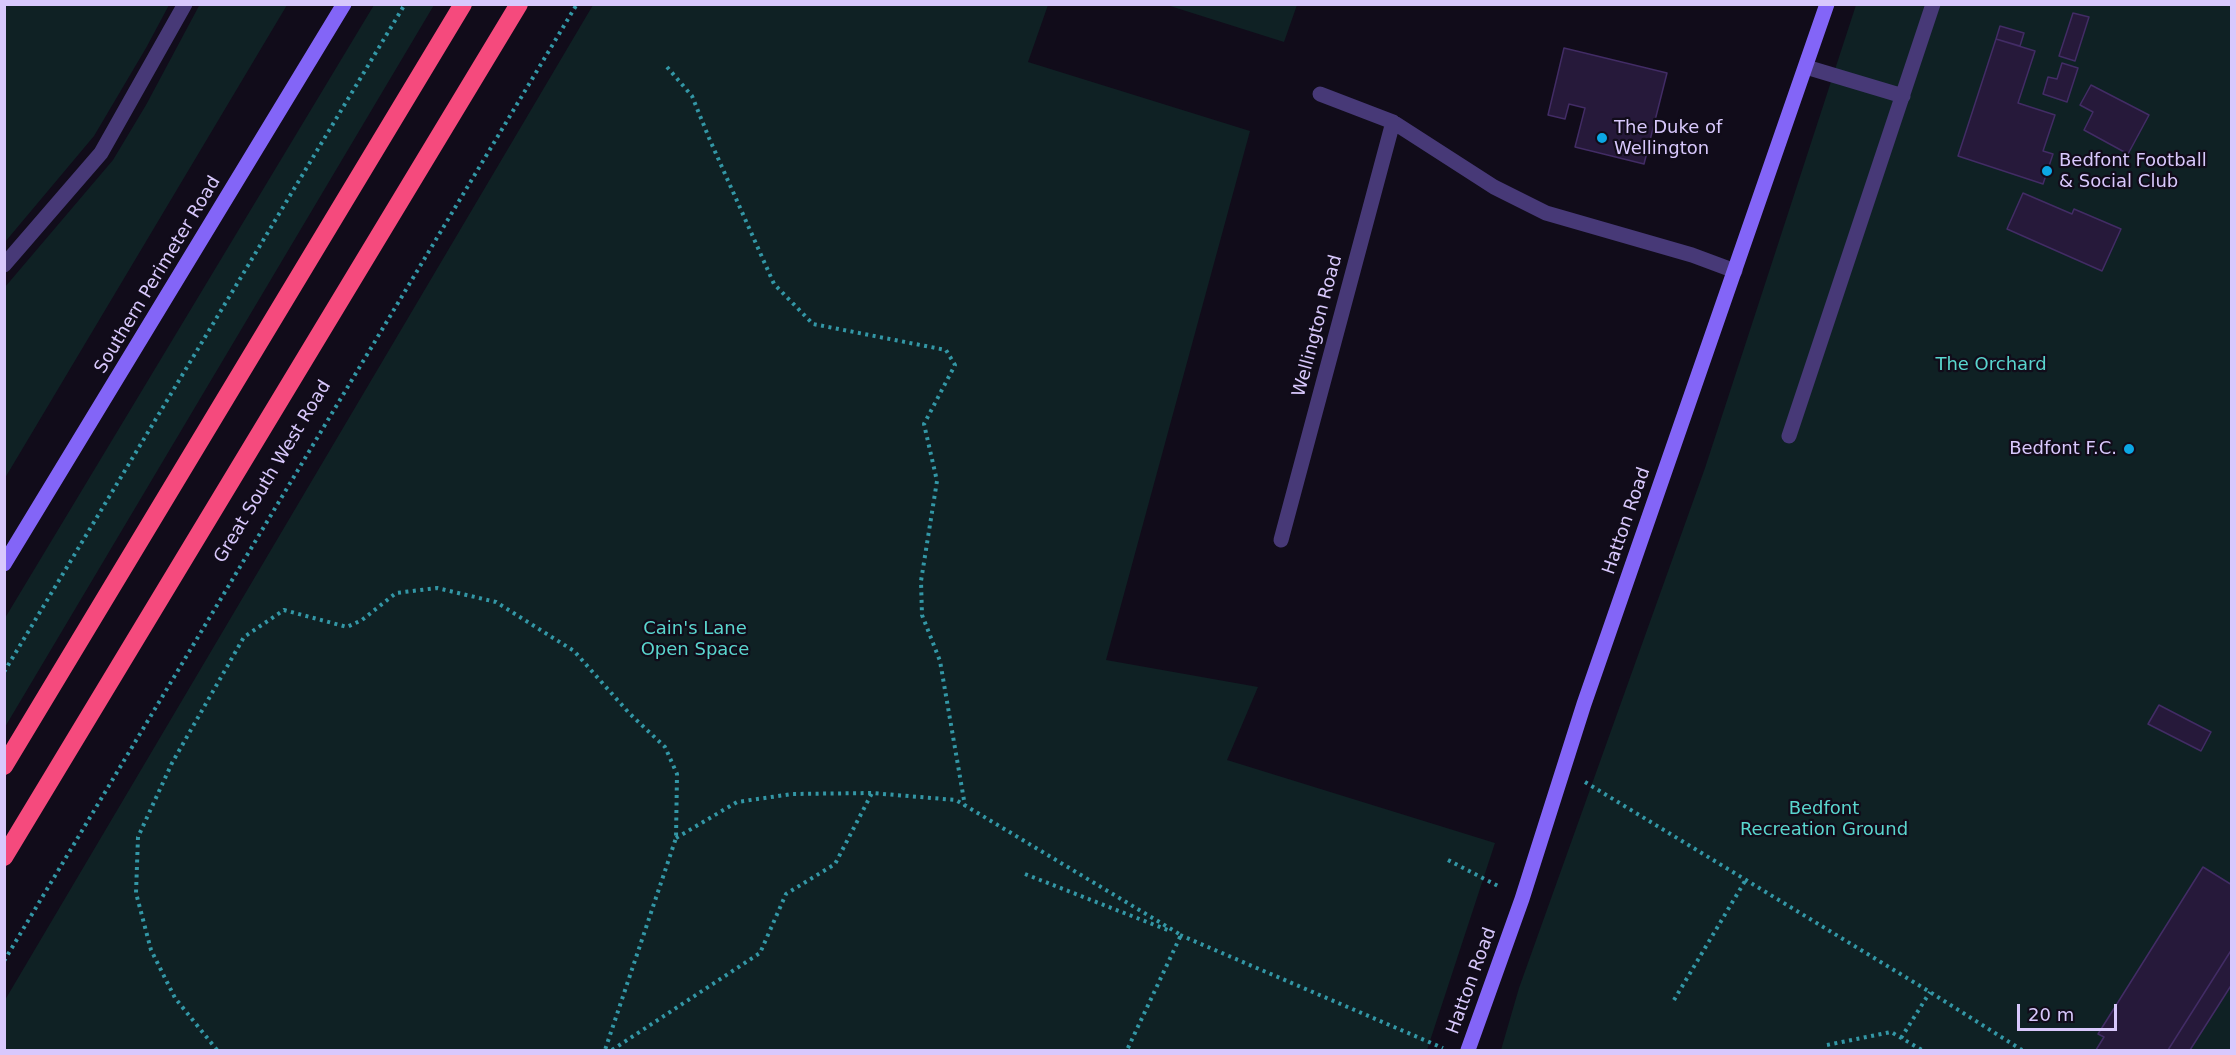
<!DOCTYPE html>
<style>
body{margin:0}
#map{position:relative;width:2236px;height:1055px;overflow:hidden;background:#110c1a;font-family:"DejaVu Sans",sans-serif}
canvas{display:block}
.frame{position:absolute;inset:0;border:6px solid #d8c8fc;pointer-events:none}
.scale{position:absolute;left:2017px;top:1004px;width:100px;height:27px;box-sizing:border-box;border:3px solid #d8c8fc;border-top:0;padding-left:8px;font-size:18px;line-height:21px;white-space:nowrap;color:#d8c8fc;-webkit-text-stroke:4px #110c1a;paint-order:stroke}
</style>
<div id="map">
<canvas width="2236" height="1055"></canvas>
<div class="frame"></div>
<div class="scale">20 m</div>
</div>
<script>
const context = document.querySelector('canvas').getContext('2d');
context.lineJoin = 'round';
function fill(path, color) {
  context.fillStyle = color;
  context.fill(path, 'evenodd');
}
function toPath(rows) {
  const path = new Path2D();
  for (const r of rows) {
    path.moveTo(r[0], r[1]);
    for (let i = 2; i < r.length; i += 2) path.lineTo(r[i], r[i + 1]);
  }
  return path;
}
function trace(path, color, width, dash) {
  context.strokeStyle = color;
  context.lineWidth = width;
  context.lineCap = dash ? 'butt' : 'round';
  context.setLineDash(dash || []);
  context.stroke(path);
}
function drawText(font, color, halo, rows, align = 'center') {
  context.font = font + ' "DejaVu Sans",sans-serif';
  context.lineWidth = 4.5;
  context.setLineDash([]);
  context.textBaseline = 'middle';
  context.strokeStyle = halo;
  context.fillStyle = color;
  for (const [text, x, y, turn = 0] of rows) {
    context.save();
    context.translate(x, y);
    context.rotate((+turn || 0) * Math.PI / 180);
    context.textAlign = isNaN(turn) ? turn : align;
    if (halo) context.strokeText(text, 0, 0);
    context.fillText(text, 0, 0);
    context.restore();
  }
}
const green = toPath([
 [5,4,169,5,146,48,94,136,5,242],
 [200,4,287,5,5,478,5,287,113,160,146,105],
 [374,5,434,5,5,727,5,618],
 [593,5,1048,5,1028,62,1250,131,1106,660,1258,687,1227,760,1495,843,1427,1050,5,1050,5,1000],
 [1167,5,1297,5,1284,42],
 [1856,5,2231,5,2231,1050,1501,1050,1519,988,1705,468]
]);
const building = toPath([
 [2073,13,2089,17,2075,61,2059,56,2073,13],
 [2000,26,2024,33,2020,46,1996,39,2000,26],
 [1996,39,2035,51,2018,103,2055,115,2043,151,2053,154,2043,184,1958,156,1996,39],
 [1564,48,1667,73,1644,164,1575,147,1585,108,1569,104,1565,119,1548,115,1564,48],
 [2062,63,2078,68,2067,102,2043,94,2048,77,2057,79,2062,63],
 [2091,85,2149,115,2128,154,2084,130,2093,112,2080,105,2091,85],
 [2023,193,2072,214,2074,209,2121,229,2102,271,2007,229,2023,193],
 [2159,705,2211,732,2201,751,2148,724,2159,705],
 [2203,867,2232,885,2232,949,2168,1050,2096,1050,2104,1037,2098,1034,2203,867],
 [2232,949,2232,984,2190,1050,2168,1050,2232,949]
]);
const path = toPath([
 [667,67,692,96,709,138,774,284,813,324,946,350,955,365,924,424,937,481,921,581,922,615,940,661,965,806],
 [4,672,405,4],
 [1585,782,1930,992,2022,1050],
 [676,838,737,802,792,794,872,793,956,800,1181,935,1127,1050],
 [1448,860,1500,887],
 [1025,874,1170,931],
 [1180,935,1443,1048],
 [4,961,577,4],
 [1674,1000,1745,881],
 [1901,1038,1930,992],
 [1827,1045,1891,1032,1922,1050],
 [217,1050,175,998,151,950,136,893,138,837,172,763,244,637,284,610,347,627,362,620,396,593,437,588,496,602,574,651,629,713,665,747,677,774,676,838,605,1050],
 [612,1050,760,953,786,894,835,864,872,793]
]);
const lane = toPath([
 [1806,67,1903,96],
 [4,265,101,153,185,4],
 [1789,436,1933,4]
]);
const street = toPath([
 [1320,94,1393,122,1494,187,1546,213,1692,255,1735,271],
 [1281,540,1393,122]
]);
const secondary = toPath([
 [4,564,344,4],
 [1468,1050,1522,899,1584,704,1827,4]
]);
const highway = toPath([
 [4,766,463,4],
 [4,857,519,4]
]);
const markers = [
 [1602,138,6,"#0ca7e4"],
 [2047,171,6,"#0ca7e4"],
 [2129,449,6,"#0ca7e4"]
];
const poiNames = [
 ["The Duke of",1614,128],
 ["Wellington",1614,149],
 ["Bedfont Football",2059,161],
 ["& Social Club",2059,182],
 ["Bedfont F.C.",2117,449,"right"]
];
const streetNames = [
 ["Southern Perimeter Road",158,275,-59],
 ["Wellington Road",1318,326,-75],
 ["Great South West Road",273,472,-59],
 ["Hatton Road",1627,521,-71],
 ["Hatton Road",1472,981,-70]
];
const parkNames = [
 ["The Orchard",1991,365],
 ["Cain's Lane",695,629],
 ["Open Space",695,650],
 ["Bedfont",1824,809],
 ["Recreation Ground",1824,830]
];
fill(green, '#0f2124');
fill(building, '#26193a');
trace(building, '#422c65', 1.5);
trace(path, '#3397a6', 4, [3, 4.5]);
trace(lane, '#473977', 15);
trace(street, '#473977', 15);
trace(secondary, '#8365f7', 15);
trace(highway, '#f54a7d', 18);
for (const [x, y, r, color] of markers) {
  const dot = new Path2D();
  dot.arc(x, y, r, 0, 2 * Math.PI);
  context.fillStyle = color;
  context.fill(dot);
  trace(dot, '#110c1a', 2);
}
drawText('18px', '#d8c8fc', '#110c1a', poiNames, 'left');
drawText('18px', '#d8c8fc', '#110c1a', streetNames);
drawText('18px', '#5ad6ce', '#110c1a', parkNames);
</script>
